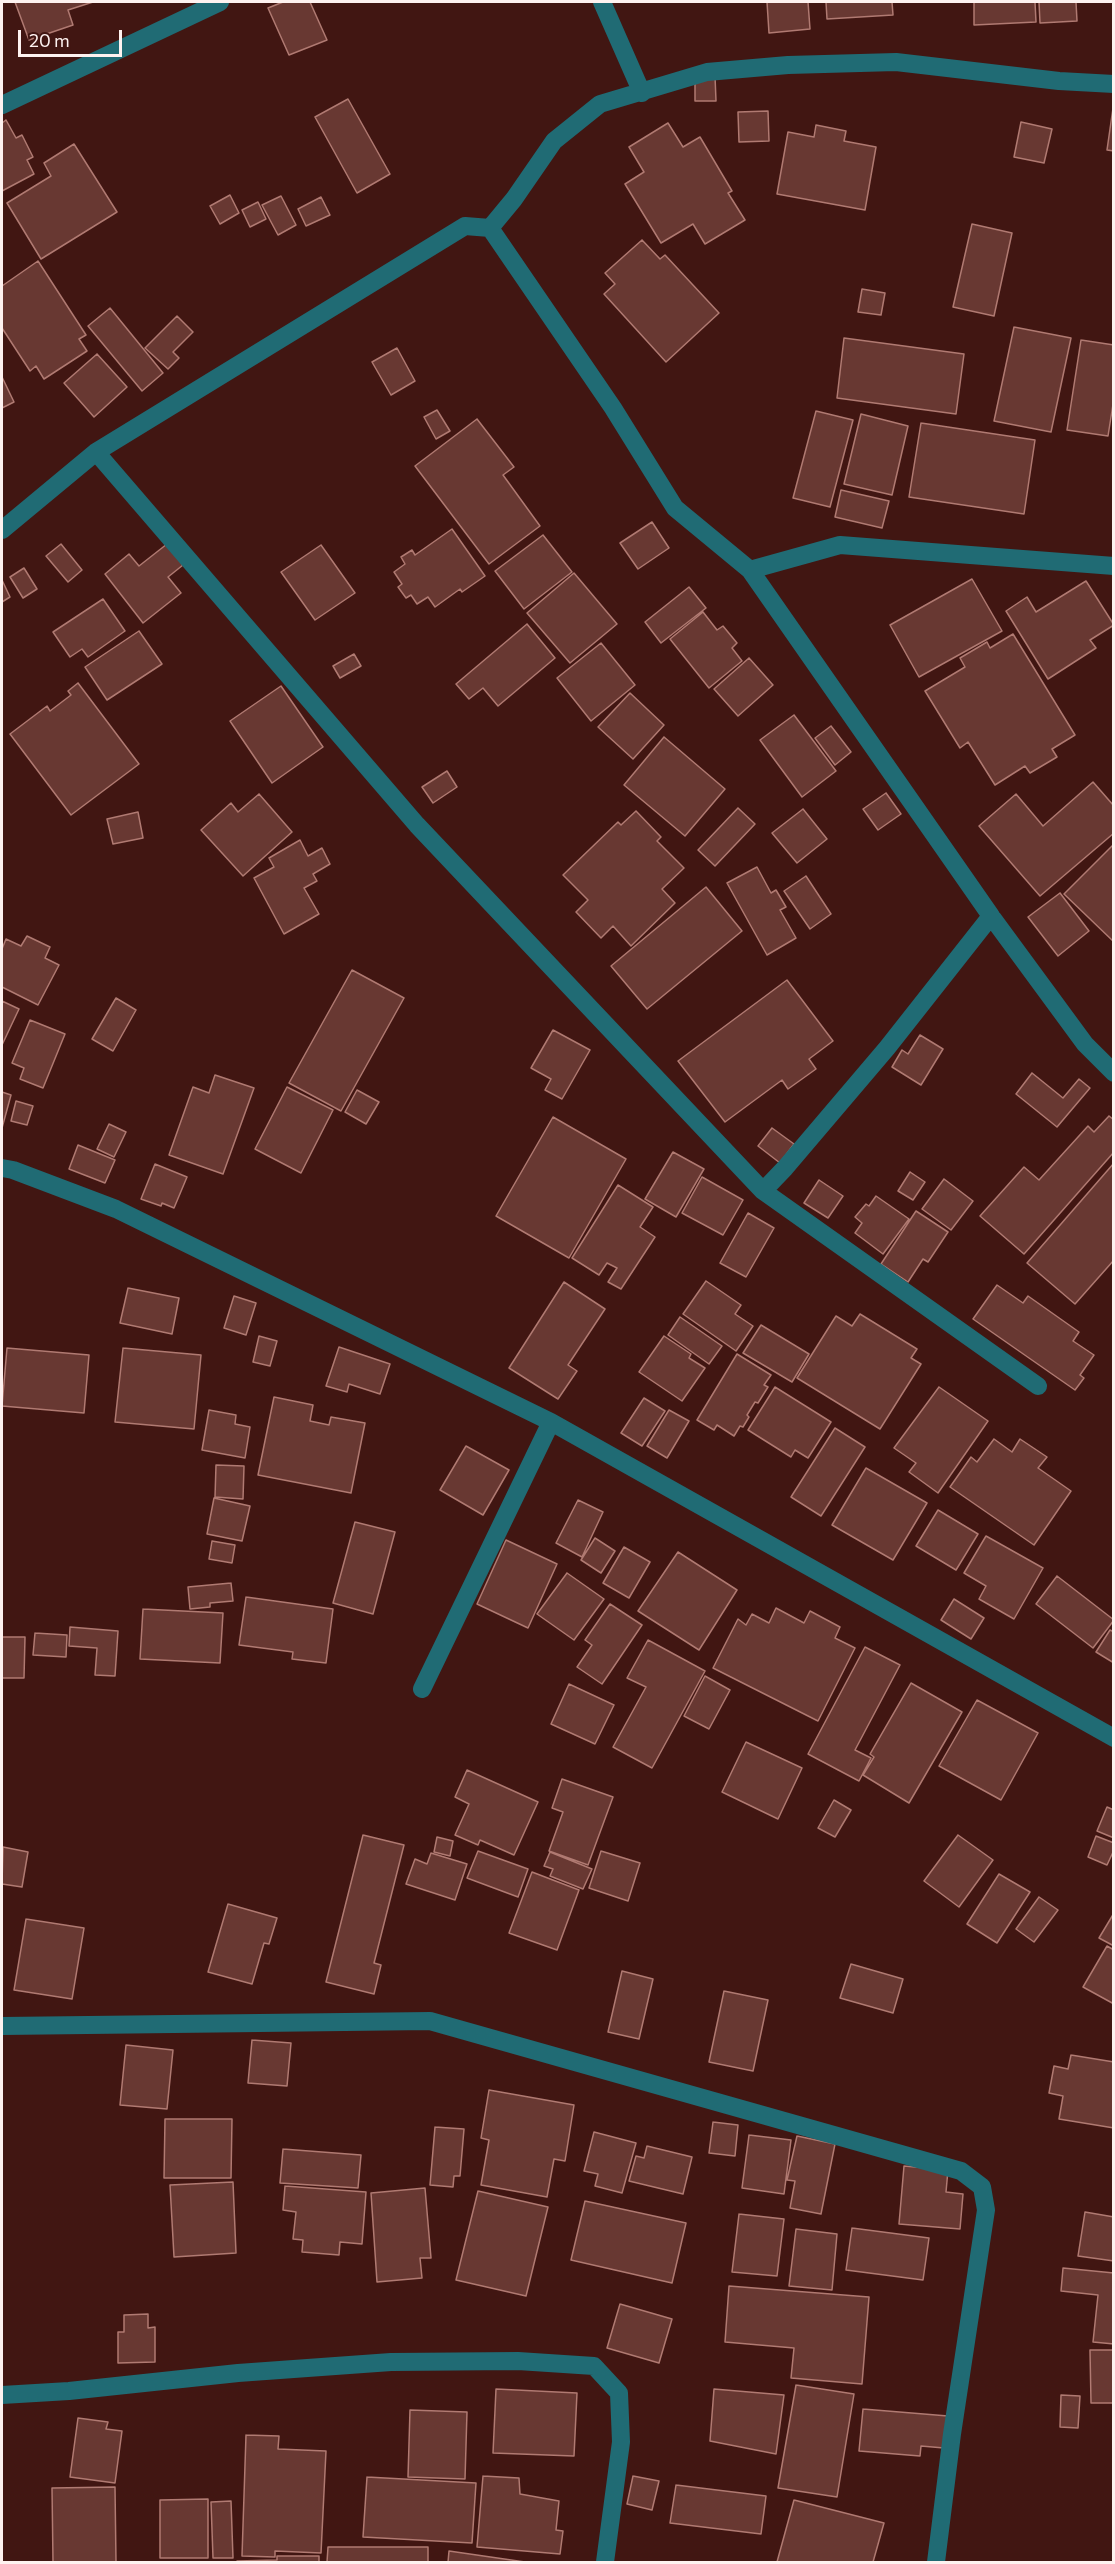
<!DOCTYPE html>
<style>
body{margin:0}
#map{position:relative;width:1115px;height:2564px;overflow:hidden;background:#411612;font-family:Commissioner,sans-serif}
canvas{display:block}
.frame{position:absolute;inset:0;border:3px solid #fef2f0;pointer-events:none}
.scale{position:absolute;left:18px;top:30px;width:104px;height:27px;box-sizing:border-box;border:3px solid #fef2f0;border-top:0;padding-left:8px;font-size:18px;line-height:21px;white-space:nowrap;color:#fef2f0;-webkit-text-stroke:4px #411612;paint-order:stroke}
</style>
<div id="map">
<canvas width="1115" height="2564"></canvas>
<div class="frame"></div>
<div class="scale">20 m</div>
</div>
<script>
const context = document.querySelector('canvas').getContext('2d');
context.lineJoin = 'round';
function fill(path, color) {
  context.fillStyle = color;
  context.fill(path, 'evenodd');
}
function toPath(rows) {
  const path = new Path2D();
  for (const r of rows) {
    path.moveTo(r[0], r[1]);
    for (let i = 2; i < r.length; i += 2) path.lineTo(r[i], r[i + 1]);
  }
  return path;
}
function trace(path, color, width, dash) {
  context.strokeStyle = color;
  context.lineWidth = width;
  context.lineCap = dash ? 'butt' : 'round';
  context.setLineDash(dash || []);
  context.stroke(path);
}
const building = toPath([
 [15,2,93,2,68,10,73,25,29,40,15,2],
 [283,2,310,2,327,40,289,55,268,8,283,2],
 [767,2,808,2,810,29,769,33,767,2],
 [826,2,892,2,893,15,827,19,826,2],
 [974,2,1035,2,1036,22,974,25,974,2],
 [1039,2,1076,2,1077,21,1040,23,1039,2],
 [715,76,716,101,695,101,695,77,715,76],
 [348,99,390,174,357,193,315,117,348,99],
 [1114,101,1114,151,1107,150,1114,101],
 [768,111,769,141,739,142,738,112,768,111],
 [6,120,16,138,22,135,33,157,27,160,34,174,2,191,2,123,6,120],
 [1021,122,1052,129,1044,163,1014,157,1021,122],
 [668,123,683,147,700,137,732,191,728,193,745,220,705,244,693,224,661,243,625,184,644,172,629,147,668,123],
 [816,125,846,131,844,141,876,147,865,210,777,194,788,132,814,137,816,125],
 [74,144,117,212,41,259,7,203,51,176,44,163,74,144],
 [230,195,239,213,220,224,210,206,230,195],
 [281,196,296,225,278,235,262,205,281,196],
 [321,197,330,215,306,226,298,209,321,197],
 [258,202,266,219,250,227,242,210,258,202],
 [972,224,1012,233,994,316,953,307,972,224],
 [642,240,660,259,665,255,719,313,666,362,604,294,615,284,605,273,642,240],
 [38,261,86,335,79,339,87,351,44,379,36,366,30,371,2,328,2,286,38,261],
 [862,289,885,293,881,315,858,312,862,289],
 [110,308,163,373,142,391,88,326,110,308],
 [177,316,193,332,173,352,179,358,168,369,145,348,177,316],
 [1014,327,1071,338,1051,432,994,421,1014,327],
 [844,338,964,354,956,414,837,398,844,338],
 [1081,340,1114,345,1114,398,1108,436,1067,430,1081,340],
 [397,348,415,381,391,395,372,362,397,348],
 [97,354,127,387,94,417,64,383,97,354],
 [2,377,14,402,2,408,2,377],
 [437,410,450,431,436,439,424,417,437,410],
 [816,411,853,420,830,507,793,498,816,411],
 [861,414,908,426,892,495,844,484,861,414],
 [477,419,514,467,503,475,540,526,489,564,415,466,477,419],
 [921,423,1035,440,1024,514,909,497,921,423],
 [841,490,889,501,882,528,835,517,841,490],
 [652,522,669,548,638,569,620,543,652,522],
 [452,529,485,576,462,592,460,589,435,607,428,597,417,604,411,595,406,598,398,587,402,584,394,572,405,564,401,557,412,550,415,555,452,529],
 [543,535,572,572,524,609,495,571,543,535],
 [61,544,82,570,68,582,46,556,61,544],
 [167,544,183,565,168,577,181,593,143,623,105,574,129,554,139,566,167,544],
 [321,545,355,593,315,620,281,572,321,545],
 [24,568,37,589,23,598,10,577,24,568],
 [574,573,617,624,570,663,527,613,574,573],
 [972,579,1002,631,919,677,890,625,972,579],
 [2,580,10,597,2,602,2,580],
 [1086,581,1114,625,1090,640,1096,648,1048,679,1006,611,1027,597,1036,612,1086,581],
 [689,587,706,608,661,643,645,622,689,587],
 [103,599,125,631,88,657,82,649,70,657,53,632,103,599],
 [703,612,717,630,723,626,737,643,732,648,742,661,709,688,670,639,703,612],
 [527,624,555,658,498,706,483,688,469,699,456,684,527,624],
 [139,631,162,664,107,700,85,667,139,631],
 [1013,634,1075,735,1052,749,1057,757,1030,773,1025,766,995,785,968,742,960,748,925,691,965,667,960,658,987,642,990,648,1013,634],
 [601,643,635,685,591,721,557,678,601,643],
 [354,654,361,666,340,678,333,666,354,654],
 [749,658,773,685,738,716,714,689,749,658],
 [78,683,139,764,71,815,10,734,47,706,50,711,71,695,68,691,78,683],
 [281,686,323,747,272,783,230,721,281,686],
 [630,693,664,725,633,759,598,727,630,693],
 [794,715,836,771,802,797,760,740,794,715],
 [831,726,851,752,835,765,815,738,831,726],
 [664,737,725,789,685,836,624,785,664,737],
 [447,771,457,787,433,803,422,787,447,771],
 [1093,782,1114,806,1114,833,1040,896,979,826,1016,794,1043,826,1093,782],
 [886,793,901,814,878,830,863,809,886,793],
 [259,794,292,832,243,876,201,830,231,803,238,812,259,794],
 [738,808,755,824,715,866,698,850,738,808],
 [803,809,827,839,797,863,772,833,803,809],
 [636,811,661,837,657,841,684,868,662,889,675,903,631,946,613,926,601,938,576,912,588,900,563,875,618,822,621,825,636,811],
 [138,812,143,838,113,844,107,819,138,812],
 [300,840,308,856,322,848,330,864,313,874,317,881,304,888,319,914,284,934,254,878,274,867,269,858,300,840],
 [1114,844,1114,942,1064,894,1114,844],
 [757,867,771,893,776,890,786,907,780,910,796,938,767,955,727,883,757,867],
 [806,876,831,914,810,929,784,891,806,876],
 [706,887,742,931,647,1009,611,966,706,887],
 [1060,893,1089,931,1058,956,1028,917,1060,893],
 [27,936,50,947,45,958,59,965,38,1005,2,987,2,949,6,939,21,946,27,936],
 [352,970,404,998,341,1111,289,1083,352,970],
 [787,980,833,1041,809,1059,816,1069,788,1089,782,1080,725,1122,678,1061,787,980],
 [116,998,136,1010,113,1051,92,1039,116,998],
 [2,1001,19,1009,2,1045,2,1001],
 [30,1020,65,1034,43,1088,20,1079,24,1068,12,1063,30,1020],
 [553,1030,590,1050,562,1099,545,1090,551,1079,531,1068,553,1030],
 [920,1035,943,1049,921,1085,892,1067,902,1050,908,1054,920,1035],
 [1032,1073,1063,1098,1079,1079,1090,1088,1057,1127,1016,1094,1032,1073],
 [215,1075,254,1088,223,1174,169,1155,193,1087,209,1093,215,1075],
 [287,1087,333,1110,301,1173,255,1149,287,1087],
 [357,1090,379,1102,366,1124,345,1112,357,1090],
 [2,1092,11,1095,2,1128,2,1092],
 [16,1101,33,1106,27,1125,11,1121,16,1101],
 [1109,1116,1114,1120,1114,1152,1024,1254,980,1216,1024,1167,1039,1180,1088,1126,1094,1132,1109,1116],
 [553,1117,626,1159,569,1258,496,1216,553,1117],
 [109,1124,126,1132,114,1157,97,1149,109,1124],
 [772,1128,794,1144,780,1163,758,1146,772,1128],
 [78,1145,115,1160,105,1183,69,1169,78,1145],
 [673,1152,704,1169,676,1217,645,1199,673,1152],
 [1114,1163,1114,1260,1075,1304,1027,1263,1114,1163],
 [155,1164,187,1177,174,1208,162,1203,161,1206,141,1199,155,1164],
 [910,1172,925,1182,913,1200,898,1191,910,1172],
 [702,1177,743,1200,723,1235,682,1213,702,1177],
 [944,1179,973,1201,951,1230,922,1209,944,1179],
 [819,1180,843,1196,828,1218,804,1203,819,1180],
 [618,1185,653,1207,640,1227,655,1237,621,1289,608,1282,617,1268,607,1263,599,1275,572,1258,618,1185],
 [876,1196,909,1219,883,1254,855,1233,862,1223,855,1217,866,1204,869,1206,876,1196],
 [916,1211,948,1232,928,1262,923,1259,908,1282,881,1264,916,1211],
 [748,1213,774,1228,746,1277,720,1263,748,1213],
 [706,1281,741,1305,735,1314,753,1326,736,1351,683,1314,706,1281],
 [564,1282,605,1309,568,1365,577,1371,558,1399,509,1368,564,1282],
 [997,1285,1023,1303,1028,1296,1079,1332,1073,1341,1094,1355,1080,1375,1084,1378,1075,1390,973,1319,997,1285],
 [128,1288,179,1298,172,1334,120,1323,128,1288],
 [234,1296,256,1303,246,1335,224,1328,234,1296],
 [860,1314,917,1349,911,1358,921,1364,880,1429,797,1378,836,1316,852,1326,860,1314],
 [680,1317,722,1346,709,1364,668,1335,680,1317],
 [761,1325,809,1354,792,1382,743,1353,761,1325],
 [259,1336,277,1341,270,1366,253,1362,259,1336],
 [664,1336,691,1354,689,1358,705,1368,682,1401,639,1372,664,1336],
 [339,1347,390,1364,380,1394,349,1384,347,1392,326,1386,339,1347],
 [7,1348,89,1355,84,1413,2,1406,7,1348],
 [123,1348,201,1355,194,1429,115,1422,123,1348],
 [737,1354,771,1375,764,1385,768,1387,758,1403,755,1402,747,1415,749,1417,743,1427,740,1426,734,1436,717,1425,714,1430,697,1420,737,1354],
 [775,1387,831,1422,808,1458,795,1450,791,1457,748,1430,775,1387],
 [939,1387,988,1421,938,1493,909,1472,916,1463,894,1448,939,1387],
 [274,1397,313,1405,310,1421,329,1425,331,1417,365,1423,351,1493,258,1475,274,1397],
 [644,1398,665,1411,642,1446,621,1433,644,1398],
 [209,1410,236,1415,235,1424,250,1427,245,1458,202,1450,209,1410],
 [669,1410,689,1421,667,1458,647,1446,669,1410],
 [835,1428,865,1447,821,1516,791,1497,835,1428],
 [994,1439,1012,1452,1020,1439,1047,1457,1038,1468,1071,1491,1034,1545,950,1487,971,1457,977,1462,994,1439],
 [466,1446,509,1470,483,1515,440,1490,466,1446],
 [216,1465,244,1466,243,1499,215,1497,216,1465],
 [866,1468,927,1503,893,1560,832,1525,866,1468],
 [214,1498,250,1506,242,1541,207,1534,214,1498],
 [578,1500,603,1512,582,1557,556,1543,578,1500],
 [938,1510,978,1534,956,1570,916,1546,938,1510],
 [355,1522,395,1532,373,1614,333,1603,355,1522],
 [986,1536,1043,1568,1014,1619,979,1599,986,1586,964,1573,986,1536],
 [595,1538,615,1551,601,1573,581,1560,595,1538],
 [506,1540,557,1564,528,1628,477,1604,506,1540],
 [212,1541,235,1545,232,1563,209,1559,212,1541],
 [624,1547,650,1562,629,1598,603,1583,624,1547],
 [678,1552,737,1590,699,1650,638,1611,678,1552],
 [567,1573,604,1599,574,1640,537,1614,567,1573],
 [1057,1576,1114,1620,1093,1648,1036,1604,1057,1576],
 [231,1583,233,1601,210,1603,210,1607,190,1609,188,1587,231,1583],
 [246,1597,333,1609,326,1663,292,1659,293,1652,239,1645,246,1597],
 [954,1599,984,1618,971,1639,941,1620,954,1599],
 [610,1604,642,1625,602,1684,577,1667,592,1645,585,1640,610,1604],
 [776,1608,804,1623,810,1611,840,1627,835,1638,855,1648,818,1721,713,1668,738,1619,746,1625,752,1614,769,1623,776,1608],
 [143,1609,223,1613,220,1663,140,1659,143,1609],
 [70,1627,118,1631,115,1676,95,1675,97,1648,69,1646,70,1627],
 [1110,1630,1114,1632,1114,1663,1096,1652,1110,1630],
 [35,1633,67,1635,66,1657,33,1655,35,1633],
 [2,1637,25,1637,24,1678,2,1678,2,1637],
 [648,1640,705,1671,652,1768,613,1747,646,1687,627,1678,648,1640],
 [865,1647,900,1665,855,1750,871,1758,859,1781,808,1754,865,1647],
 [705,1676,730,1690,709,1729,684,1716,705,1676],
 [911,1683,962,1712,909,1803,863,1775,874,1757,870,1754,911,1683],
 [569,1684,614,1705,595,1744,551,1724,569,1684],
 [977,1700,1038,1733,1001,1800,939,1766,977,1700],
 [746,1742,802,1768,778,1819,722,1792,746,1742],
 [467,1770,538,1802,514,1855,480,1840,478,1845,455,1835,469,1804,455,1797,467,1770],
 [562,1779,613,1797,588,1865,549,1851,563,1812,552,1808,562,1779],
 [834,1800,851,1810,835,1837,818,1828,834,1800],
 [1107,1807,1114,1810,1114,1838,1097,1831,1107,1807],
 [363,1835,404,1845,374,1963,381,1965,374,1994,326,1982,363,1835],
 [958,1835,993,1860,959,1907,924,1881,958,1835],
 [1096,1836,1114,1843,1114,1850,1107,1865,1088,1857,1096,1836],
 [437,1837,453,1841,450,1856,434,1852,437,1837],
 [3,1847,28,1852,22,1887,2,1884,3,1847],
 [478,1851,528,1869,518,1897,467,1878,478,1851],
 [601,1851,640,1863,628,1901,589,1888,601,1851],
 [550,1852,592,1869,583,1889,550,1876,553,1869,544,1866,550,1852],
 [431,1853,467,1864,455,1900,406,1884,415,1859,427,1864,431,1853],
 [532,1872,579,1890,557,1950,509,1933,532,1872],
 [999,1874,1030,1892,997,1943,967,1924,999,1874],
 [1039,1897,1058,1910,1034,1942,1016,1929,1039,1897],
 [228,1904,277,1918,269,1944,264,1943,252,1984,208,1972,228,1904],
 [1114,1913,1114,1946,1099,1938,1114,1913],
 [26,1919,84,1928,72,1999,14,1990,26,1919],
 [1107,1946,1114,1950,1114,2004,1083,1987,1107,1946],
 [851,1964,903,1979,893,2013,840,1998,851,1964],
 [622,1971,653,1979,639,2039,608,2032,622,1971],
 [724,1991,768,2000,753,2071,709,2062,724,1991],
 [252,2040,291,2043,287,2086,248,2083,252,2040],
 [126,2045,173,2050,167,2109,120,2105,126,2045],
 [1071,2055,1114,2062,1114,2128,1059,2119,1063,2096,1049,2093,1054,2066,1068,2069,1071,2055],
 [489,2090,574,2105,565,2161,554,2159,547,2197,481,2185,489,2140,481,2138,489,2090],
 [165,2119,232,2119,231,2178,164,2178,165,2119],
 [713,2122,738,2125,735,2156,709,2153,713,2122],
 [435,2127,464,2129,460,2176,454,2176,453,2187,430,2185,435,2127],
 [594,2132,636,2143,622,2193,595,2186,598,2174,584,2171,594,2132],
 [749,2135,791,2140,784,2194,742,2188,749,2135],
 [797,2136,835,2144,821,2214,790,2208,795,2181,787,2180,797,2136],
 [647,2146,692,2157,683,2194,629,2181,636,2156,644,2158,647,2146],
 [283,2149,361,2155,358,2188,280,2183,283,2149],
 [904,2166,948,2170,946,2192,963,2194,960,2229,899,2224,904,2166],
 [233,2182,236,2253,174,2257,170,2185,233,2182],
 [285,2186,366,2192,362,2244,340,2242,339,2255,302,2252,303,2240,293,2239,296,2212,283,2210,285,2186],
 [425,2188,431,2258,420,2258,422,2278,377,2282,371,2193,425,2188],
 [478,2191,548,2207,526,2296,456,2280,478,2191],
 [585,2201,686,2223,672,2283,571,2260,585,2201],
 [1085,2212,1114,2217,1114,2261,1078,2256,1085,2212],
 [739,2214,784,2219,777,2276,732,2272,739,2214],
 [852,2228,929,2238,923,2280,846,2270,852,2228],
 [796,2229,837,2234,832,2290,789,2286,796,2229],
 [1063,2268,1114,2273,1114,2344,1093,2342,1098,2295,1061,2291,1063,2268],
 [729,2286,869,2297,862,2384,791,2378,794,2348,725,2342,729,2286],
 [620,2304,672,2319,659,2363,607,2348,620,2304],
 [148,2314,148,2328,155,2327,155,2362,118,2363,118,2332,124,2332,124,2315,148,2314],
 [1090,2350,1114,2350,1114,2403,1091,2403,1090,2350],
 [796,2385,854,2394,837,2497,778,2488,796,2385],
 [496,2389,577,2393,574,2456,493,2453,496,2389],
 [714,2389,784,2395,776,2454,710,2441,714,2389],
 [1061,2395,1080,2396,1078,2428,1060,2427,1061,2395],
 [863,2409,948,2416,944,2448,921,2446,920,2456,859,2451,863,2409],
 [410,2410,467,2412,465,2479,408,2477,410,2410],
 [78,2418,108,2422,106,2429,122,2431,115,2483,70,2477,78,2418],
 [246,2435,279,2436,278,2449,326,2451,321,2553,275,2551,275,2557,242,2556,246,2435],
 [483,2476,519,2478,520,2494,559,2501,556,2530,563,2531,560,2554,477,2547,483,2476],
 [633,2476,659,2481,652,2510,627,2504,633,2476],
 [367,2477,476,2483,472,2543,363,2537,367,2477],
 [676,2485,766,2496,761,2534,670,2523,676,2485],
 [115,2487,116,2562,53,2562,52,2488,115,2487],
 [208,2499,208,2558,160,2558,160,2500,208,2499],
 [794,2500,884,2523,873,2562,777,2562,794,2500],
 [231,2501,233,2558,213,2558,211,2502,231,2501],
 [328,2547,428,2547,428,2562,327,2562,328,2547],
 [449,2551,525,2562,448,2562,449,2551],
 [277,2556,319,2556,319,2562,237,2562,237,2561,277,2560,277,2556]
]);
const street = toPath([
 [602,2,642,93],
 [2,105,220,2],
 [490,228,613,408,675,508,750,570,991,916,1085,1044,1114,1073],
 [490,228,514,199,554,141,600,104,707,72,788,65,896,62,1059,81,1114,84],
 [96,452,417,825,763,1191,1038,1386],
 [2,530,96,452,465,226,490,228],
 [750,570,840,545,1114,566],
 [2,1168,13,1170,116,1209,551,1422,1114,1738],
 [763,1191,785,1168,887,1048,991,916],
 [422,1689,551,1422],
 [2,2026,430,2021,961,2171,982,2187,986,2210,952,2434,936,2562],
 [2,2395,69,2391,238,2373,391,2362,518,2361,594,2366,619,2393,621,2442,605,2562]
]);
fill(building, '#683832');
trace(building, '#b07a72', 1.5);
trace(street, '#206b74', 18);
</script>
